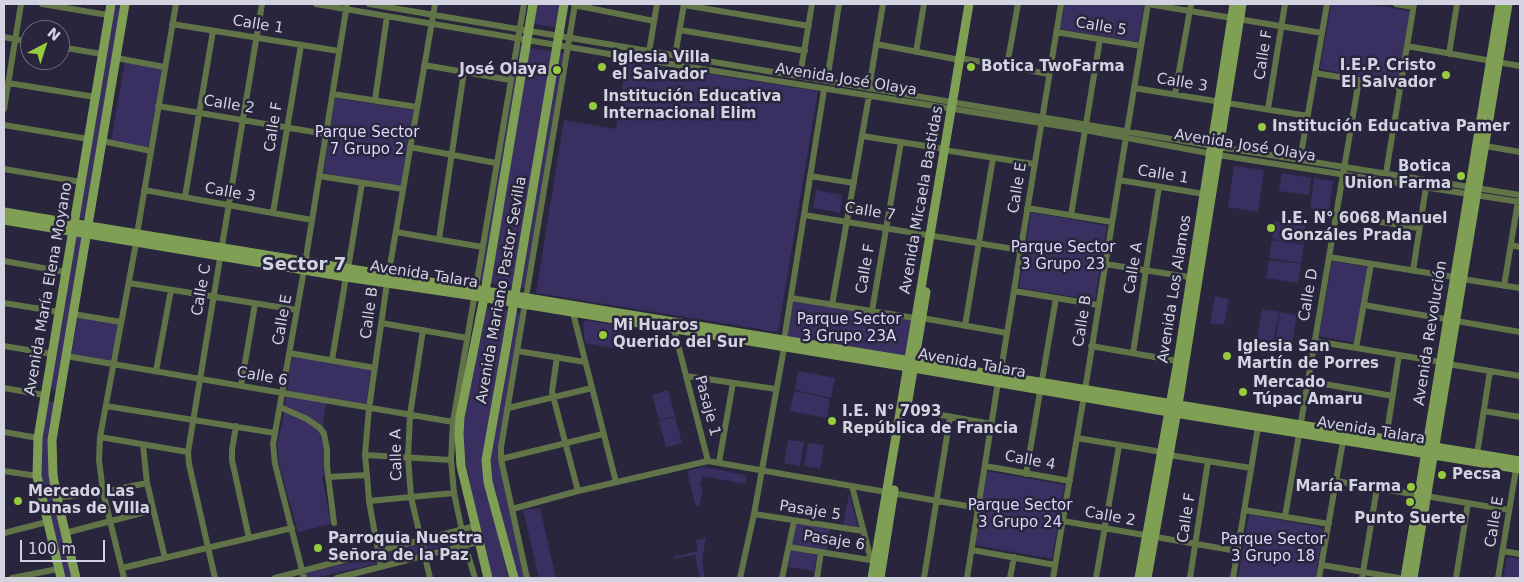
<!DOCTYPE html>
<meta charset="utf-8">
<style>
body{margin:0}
#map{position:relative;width:1524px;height:582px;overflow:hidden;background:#28253c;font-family:"DejaVu Sans",sans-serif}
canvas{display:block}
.frame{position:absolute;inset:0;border:5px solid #d4d3e2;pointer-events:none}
.north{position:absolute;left:20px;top:20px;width:50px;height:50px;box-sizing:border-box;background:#28253c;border:1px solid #6d6b7e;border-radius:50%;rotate:40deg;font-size:14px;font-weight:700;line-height:20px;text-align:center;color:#d4d3e2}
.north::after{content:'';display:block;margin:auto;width:18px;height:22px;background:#95cc3b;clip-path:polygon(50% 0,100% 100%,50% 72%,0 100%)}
.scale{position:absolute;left:20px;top:540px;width:85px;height:22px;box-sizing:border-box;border:2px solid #d4d3e2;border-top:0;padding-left:6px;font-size:15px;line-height:18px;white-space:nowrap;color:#d4d3e2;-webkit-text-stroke:4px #28253c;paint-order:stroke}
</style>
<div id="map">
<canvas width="1524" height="582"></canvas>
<div class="frame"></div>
<div class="north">N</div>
<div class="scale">100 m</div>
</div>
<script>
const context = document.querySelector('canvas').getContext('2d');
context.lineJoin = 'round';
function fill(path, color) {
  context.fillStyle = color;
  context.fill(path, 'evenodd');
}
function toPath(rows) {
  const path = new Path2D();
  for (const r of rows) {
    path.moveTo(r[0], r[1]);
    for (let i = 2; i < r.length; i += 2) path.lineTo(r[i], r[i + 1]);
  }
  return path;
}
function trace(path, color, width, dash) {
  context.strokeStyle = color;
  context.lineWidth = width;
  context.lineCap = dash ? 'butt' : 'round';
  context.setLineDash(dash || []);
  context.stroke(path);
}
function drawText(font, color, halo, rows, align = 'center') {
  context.font = font + ' "DejaVu Sans",sans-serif';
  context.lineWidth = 5;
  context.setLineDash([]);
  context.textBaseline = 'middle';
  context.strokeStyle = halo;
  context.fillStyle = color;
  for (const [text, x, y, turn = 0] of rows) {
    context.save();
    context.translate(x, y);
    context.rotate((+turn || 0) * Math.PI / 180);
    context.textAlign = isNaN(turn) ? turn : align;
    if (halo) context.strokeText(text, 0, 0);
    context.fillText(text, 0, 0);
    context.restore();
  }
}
const green = toPath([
 [114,4,122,4,86,218,83,219,79,217],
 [537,4,560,4,557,28,534,24],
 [1065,4,1144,4,1138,42,1060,29],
 [1331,4,1369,4,1410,11,1398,83,1320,69],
 [518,46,523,46,484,282,479,281],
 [529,48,552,51,513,287,490,283],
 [558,52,564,53,525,288,519,287],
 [626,61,818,91,778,332,536,293,564,120,616,129],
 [125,62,162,69,148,148,111,141],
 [335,98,413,110,401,187,323,173],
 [1234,166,1264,170,1258,212,1228,207],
 [1282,173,1311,178,1309,195,1279,191],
 [1314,178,1333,181,1329,212,1310,209],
 [816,190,842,195,840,213,813,208],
 [1031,212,1107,226,1095,300,1019,288],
 [1275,221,1306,225,1304,244,1272,239],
 [78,236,82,237,58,390,56,391,52,390,51,386,76,238],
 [1272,240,1304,245,1301,263,1269,258],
 [1269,260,1301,264,1298,283,1266,278],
 [1332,261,1368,267,1356,343,1319,336],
 [1215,296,1229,299,1224,325,1210,323],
 [793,301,911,320,906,357,787,337],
 [486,307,509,311,485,477,508,578,492,578,478,524,463,450,463,425,474,356,481,339],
 [1262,309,1279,312,1273,342,1257,339],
 [515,312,521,313,499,441,524,578,515,578,491,482,490,461],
 [1280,312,1297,315,1292,345,1275,342],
 [78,317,119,324,112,362,71,355],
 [585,320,623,327,619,349,585,343,583,322],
 [292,355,371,369,366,405,327,399,322,428,327,430,329,468,322,478,331,524,298,532,279,465,277,443,283,420],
 [798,371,835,378,831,398,795,390],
 [668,390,675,416,659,420,652,395],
 [794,391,830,399,827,418,790,411],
 [50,401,54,402,48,453,49,477,72,578,63,578,41,480,40,450,48,403],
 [675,417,682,443,666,447,659,421],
 [788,440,804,442,800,466,784,463],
 [808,443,824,445,820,469,804,466],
 [703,467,745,475,747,478,745,484,702,476,700,485,703,488,699,507,696,507,687,471],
 [987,471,1065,485,1052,559,975,545],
 [849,494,850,496,858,527,843,525],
 [540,508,556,578,539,578,523,510],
 [1249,514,1324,528,1315,578,1238,578],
 [795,522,830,528,827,552,791,546],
 [459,533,461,541,426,551,423,543],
 [706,538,702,561,705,578,700,578,695,555,674,559,673,557,698,551,696,540],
 [418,545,420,553,385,562,383,554],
 [791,550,817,555,814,571,788,567],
 [374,557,376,564,314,578,306,578,304,573],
 [1507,557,1520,559,1520,578,1503,578]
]);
const street = toPath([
 [42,4,108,15],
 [316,4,627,57,1085,130,1218,155,1520,202],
 [369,4,1219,147,1520,195],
 [1148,4,1322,33],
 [1396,4,1413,7],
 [574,5,654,21],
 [684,5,809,26],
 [172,24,339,51],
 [680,30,805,51],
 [1056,32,1141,46],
 [4,37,30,42],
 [876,44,960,60],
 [1407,46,1520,66],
 [60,47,102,54],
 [649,52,657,4],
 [916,52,924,4],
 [1449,54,1457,4],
 [675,56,684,4],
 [116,58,165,67],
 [965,59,1049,74],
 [424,65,510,80],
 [1007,66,1018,4],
 [1315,73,1400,87],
 [800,76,812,4],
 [827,81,839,4],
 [8,83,95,97],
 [869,88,883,4],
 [1134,88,1308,116],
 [333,94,417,107],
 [1175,94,1191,4],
 [375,100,387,16],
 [158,106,326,134],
 [4,109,21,4],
 [1268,109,1285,4],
 [4,125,88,139],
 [1127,131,1148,4],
 [862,136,945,149],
 [102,141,151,151],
 [1485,146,1520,152],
 [410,147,496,163],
 [950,151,1034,164],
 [1300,160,1327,4],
 [4,169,81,182],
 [1386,173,1414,4],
 [319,176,403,189],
 [810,176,854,183],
 [1119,180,1204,194],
 [144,190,312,220],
 [185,197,213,31],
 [1027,208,1112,222],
 [273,213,301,45],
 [804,215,1020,250],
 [1071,215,1100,39],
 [1336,215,1419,228],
 [396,232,482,247],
 [137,234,176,4],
 [439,239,464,72],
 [1511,245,1520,247],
 [1329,257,1454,277],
 [4,261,65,272],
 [1105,264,1195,278],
 [348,269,362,183],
 [1413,271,1426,187],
 [1462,279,1520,288],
 [129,283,297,310],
 [1504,286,1518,201],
 [1014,291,1098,305],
 [791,298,915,318],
 [4,303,59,312],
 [832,305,869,96],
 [1364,305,1520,332],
 [872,311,901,142],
 [573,313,616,482],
 [73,314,121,322],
 [922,318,1007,333],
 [381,323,467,338],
 [965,326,993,158],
 [674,329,708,461],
 [423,330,410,415,408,457,411,497,430,578],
 [784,340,824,90],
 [1314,341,1441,362],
 [4,346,52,354],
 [1091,346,1178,361],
 [1356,348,1371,264],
 [517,351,585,362],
 [289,353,375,368],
 [1133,353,1159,187],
 [66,356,453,422],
 [557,357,552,392,578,491],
 [332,360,346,277],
 [1448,364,1520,376],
 [156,371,171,290],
 [686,376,776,389],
 [1000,376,1061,4],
 [1307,381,1393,396],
 [241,386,255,304],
 [4,388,44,395],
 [1085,390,1126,137],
 [106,406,275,433],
 [280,407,307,419,320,428,324,434,327,449,327,466,334,523],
 [508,408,592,388],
 [907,409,992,424],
 [1484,411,1520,417],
 [236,426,232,450,232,460,249,538],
 [4,432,38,438],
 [100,437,188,452],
 [1077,438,1162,452],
 [1386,439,1399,355],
 [143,445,147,483,165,558],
 [1477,454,1490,371],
 [365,455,451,460],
 [1169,455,1251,468],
 [501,459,603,434],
 [719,462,733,383],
 [985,466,1070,481],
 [4,471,37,476],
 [1026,474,1056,298],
 [328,477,367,475],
 [1336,481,1418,495],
 [852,486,871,560],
 [1426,496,1509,510],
 [57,498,103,492,147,483],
 [369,501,454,493],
 [512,509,578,491,708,461,978,508],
 [1244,510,1329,524],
 [754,514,863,531],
 [1285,517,1359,80],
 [1063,521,1237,551],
 [4,533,47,522],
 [65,533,153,510],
 [789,547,876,561],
 [972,550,1055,565],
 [1503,551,1520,554],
 [1322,565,1399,578],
 [381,567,369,501,367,475,365,455,369,408,387,283,435,4],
 [122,568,292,528],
 [12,578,58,569],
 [124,578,103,492,99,460,100,437,136,243],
 [215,578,189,464,188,452,262,4],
 [275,578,475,526],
 [304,578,275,464,273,444,304,270,347,4],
 [337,578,478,542],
 [475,578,465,545,454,493,451,460,453,422,524,4],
 [527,578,501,459,501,447,575,4],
 [740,578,754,514,784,348],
 [782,578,794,521],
 [817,578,821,552],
 [924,578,950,417],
 [967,578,998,382],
 [1010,578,1014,557],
 [1053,578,1084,396],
 [1096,578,1119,446],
 [1190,578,1208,461],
 [1233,578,1258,427],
 [1319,578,1343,441],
 [1362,578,1377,488],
 [1456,578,1468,503],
 [1498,578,1516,469]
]);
const secondary = toPath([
 [4,212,1520,461],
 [4,220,346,277,468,295,908,367,1169,412,1520,469],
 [908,400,926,292],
 [61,578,37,476,38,438,111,4],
 [76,578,57,498,53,475,52,440,125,4],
 [488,578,461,466,459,434,460,417,484,298,533,4],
 [514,578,488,482,486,460,506,348,564,4],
 [872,578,969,4],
 [880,578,894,490],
 [1139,578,1178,361,1234,4],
 [1147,578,1178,405,1242,4],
 [1405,578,1500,4],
 [1413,578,1508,4]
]);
const markers = [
 [602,67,5,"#95cc3b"],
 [971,67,5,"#95cc3b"],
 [557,70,5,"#95cc3b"],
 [1446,75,5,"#95cc3b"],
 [593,106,5,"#95cc3b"],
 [1262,127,5,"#95cc3b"],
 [1461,176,5,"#95cc3b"],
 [1271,228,5,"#95cc3b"],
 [603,335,5,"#95cc3b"],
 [1227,356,5,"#95cc3b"],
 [1243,392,5,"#95cc3b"],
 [832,421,5,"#95cc3b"],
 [1442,475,5,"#95cc3b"],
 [1411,487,5,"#95cc3b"],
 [18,501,5,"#95cc3b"],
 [1410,502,5,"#95cc3b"],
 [318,548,5,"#95cc3b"]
];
const streetNames = [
 ["Calle 1",258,25,9],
 ["Calle 5",1101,27,9],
 ["Calle F",1264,55,-81],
 ["Avenida José Olaya",846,80,9],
 ["Calle 3",1182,83,9],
 ["Calle 2",229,105,9],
 ["Calle F",274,127,-81],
 ["Avenida José Olaya",1245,146,9],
 ["Calle 1",1163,175,9],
 ["Calle E",1018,188,-81],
 ["Calle 3",230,193,10],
 ["Avenida Micaela Bastidas",922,200,-80],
 ["Calle 7",870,212,9],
 ["Calle A",1134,268,-81],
 ["Calle F",866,269,-80],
 ["Avenida Talara",424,275,9],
 ["Avenida María Elena Moyano",49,289,-80],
 ["Avenida Los Alamos",1175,289,-81],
 ["Calle C",202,290,-80],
 ["Avenida Mariano Pastor Sevilla",502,290,-80],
 ["Calle D",1309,295,-80],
 ["Calle B",370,313,-82],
 ["Calle E",283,320,-80],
 ["Calle B",1083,321,-81],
 ["Avenida Revolución",1431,333,-81],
 ["Avenida Talara",972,364,10],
 ["Calle 6",262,377,10],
 ["Pasaje 1",707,406,75],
 ["Avenida Talara",1371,431,9],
 ["Calle A",397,455,-91],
 ["Calle 4",1030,461,10],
 ["Pasaje 5",810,511,9],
 ["Calle 2",1110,517,10],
 ["Calle F",1187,518,-81],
 ["Calle E",1495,522,-81],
 ["Pasaje 6",834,541,9]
];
const poiNames = [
 ["Iglesia Villa",612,58],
 ["el Salvador",612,75],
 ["I.E.P. Cristo",1436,66,"right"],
 ["El Salvador",1436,83,"right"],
 ["Botica TwoFarma",981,67],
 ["José Olaya",547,70,"right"],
 ["Institución Educativa",603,97],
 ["Internacional Elim",603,114],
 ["Institución Educativa Pamer",1272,127],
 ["Botica",1451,167,"right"],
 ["Union Farma",1451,184,"right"],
 ["I.E. N° 6068 Manuel",1281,219],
 ["Gonzáles Prada",1281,236],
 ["Mi Huaros",613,326],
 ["Querido del Sur",613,343],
 ["Iglesia San",1237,347],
 ["Martín de Porres",1237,364],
 ["Mercado",1253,383],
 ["Túpac Amaru",1253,400],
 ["I.E. N° 7093",842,412],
 ["República de Francia",842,429],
 ["Pecsa",1452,475],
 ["María Farma",1401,487,"right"],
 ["Mercado Las",28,492],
 ["Dunas de VIlla",28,509],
 ["Punto Suerte",1410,519,"center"],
 ["Parroquia Nuestra",328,539],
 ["Señora de la Paz",328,556]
];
const parkNames = [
 ["Parque Sector",367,133],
 ["7 Grupo 2",367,150],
 ["Parque Sector",1063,248],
 ["3 Grupo 23",1063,265],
 ["Parque Sector",849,320],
 ["3 Grupo 23A",849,337],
 ["Parque Sector",1020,506],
 ["3 Grupo 24",1020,523],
 ["Parque Sector",1273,540],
 ["3 Grupo 18",1273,557]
];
const quarterNames = [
 ["Sector 7",304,265]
];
fill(green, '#393061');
trace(street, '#607447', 6);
trace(secondary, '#7f9f55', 9);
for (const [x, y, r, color] of markers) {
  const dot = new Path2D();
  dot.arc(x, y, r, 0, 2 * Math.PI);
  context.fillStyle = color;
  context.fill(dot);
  trace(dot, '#28253c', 2);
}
drawText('15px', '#d4d3e2', '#28253c', streetNames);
drawText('bold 15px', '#d4d3e2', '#28253c', poiNames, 'left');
drawText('15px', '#dcd9fe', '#28253c', parkNames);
drawText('bold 18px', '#d4d3e2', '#28253c', quarterNames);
</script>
